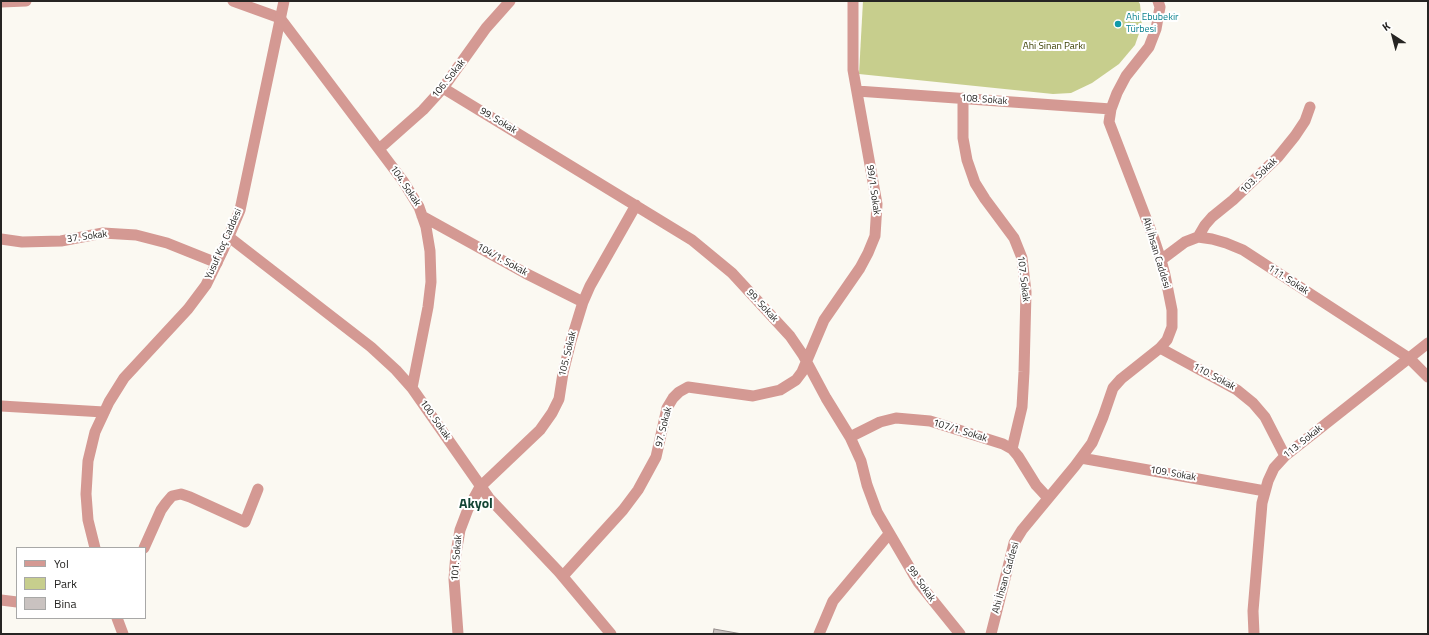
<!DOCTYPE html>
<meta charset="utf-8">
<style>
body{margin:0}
#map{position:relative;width:1429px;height:635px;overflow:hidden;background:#fbf9f2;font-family:"Titillium Web",sans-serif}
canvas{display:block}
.frame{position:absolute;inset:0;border:2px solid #262523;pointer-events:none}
.legend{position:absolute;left:16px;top:547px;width:130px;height:72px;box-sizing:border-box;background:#fff;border:1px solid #a8a8a7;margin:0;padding:5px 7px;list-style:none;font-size:12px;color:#262523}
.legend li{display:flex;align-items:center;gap:8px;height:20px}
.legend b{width:20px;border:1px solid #a8a8a7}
.north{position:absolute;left:1373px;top:16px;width:40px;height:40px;-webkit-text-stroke:3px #fff;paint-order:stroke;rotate:324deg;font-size:11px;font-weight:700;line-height:16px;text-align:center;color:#262523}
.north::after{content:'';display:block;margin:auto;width:14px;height:18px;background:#262523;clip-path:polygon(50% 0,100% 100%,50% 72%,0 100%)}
</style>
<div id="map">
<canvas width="1429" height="635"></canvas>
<div class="frame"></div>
<ul class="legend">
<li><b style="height:5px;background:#d49993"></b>Yol</li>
<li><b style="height:11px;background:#c7ce8d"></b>Park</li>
<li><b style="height:11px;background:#c9c2c0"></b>Bina</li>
</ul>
<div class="north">K</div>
</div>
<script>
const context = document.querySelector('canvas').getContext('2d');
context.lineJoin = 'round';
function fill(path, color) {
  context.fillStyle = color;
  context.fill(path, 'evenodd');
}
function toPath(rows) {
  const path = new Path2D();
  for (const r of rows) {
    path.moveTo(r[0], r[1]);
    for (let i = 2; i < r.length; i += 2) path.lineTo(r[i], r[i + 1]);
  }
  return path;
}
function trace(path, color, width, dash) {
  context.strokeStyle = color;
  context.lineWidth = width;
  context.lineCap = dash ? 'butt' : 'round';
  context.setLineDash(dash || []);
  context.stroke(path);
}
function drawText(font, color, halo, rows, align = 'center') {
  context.font = font + ' "Titillium Web",sans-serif';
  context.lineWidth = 4;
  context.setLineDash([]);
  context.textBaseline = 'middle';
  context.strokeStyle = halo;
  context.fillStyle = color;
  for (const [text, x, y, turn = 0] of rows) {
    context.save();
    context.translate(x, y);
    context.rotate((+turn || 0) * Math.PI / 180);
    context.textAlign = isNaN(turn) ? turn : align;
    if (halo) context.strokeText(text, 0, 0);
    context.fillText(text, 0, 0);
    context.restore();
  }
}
const green = toPath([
 [863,1,1138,1,1140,4,1142,25,1135,45,1119,64,1092,83,1071,93,1053,94,859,74]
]);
const building = toPath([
 [714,629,742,634,713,634,714,629]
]);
const service = toPath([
 [144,548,161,510,166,503,172,496,181,494,190,497,245,522,258,489]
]);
const minor = toPath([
 [233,1,280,18,403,181,419,207,426,227,430,251,431,282,428,307,412,388],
 [1,2,26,1],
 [443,88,692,240,732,273,790,336,803,355,826,398,850,437,861,461,867,485,877,512,918,582,960,634],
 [857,91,1111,109],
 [963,98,963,138,967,160,975,183,985,199,1014,238,1022,258,1026,292,1024,372,1022,407,1012,449],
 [379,149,423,110,443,88,486,28,510,1],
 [422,216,525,273,583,302],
 [229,237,371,347,396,370,412,388,489,498,559,572,611,634],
 [1198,237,1205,225,1212,217,1233,200,1278,157,1295,136,1305,121,1310,107],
 [1,239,22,242,61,241,103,233,136,235,167,243,217,263],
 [1161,260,1185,242,1198,237,1212,239,1226,243,1243,250,1409,358,1428,377],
 [1160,348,1237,390,1253,403,1265,417,1285,456],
 [1,406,104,412],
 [850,437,880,422,896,418,930,421,1003,444,1012,449,1018,456,1036,485,1048,498],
 [1081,458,1265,491],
 [563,576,623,510,638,490,656,457,667,408,673,398,679,392,688,387,753,396,780,390,796,380,802,372,824,320,860,268,868,253,875,236,877,204,853,70,853,1],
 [1,600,17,602],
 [458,634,454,579,456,553,460,530,468,509,480,487,540,430,552,413,559,399,563,373,571,341,583,302,590,286,636,205],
 [819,634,833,601,889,534],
 [991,634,1010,559,1014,543,1022,530,1075,466,1092,443,1103,417,1113,388,1121,379,1160,348,1167,340,1172,327,1172,310,1165,275,1161,260,1154,239,1109,122,1111,109,1117,93,1126,76,1149,47,1156,29,1160,7,1158,1],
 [1254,634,1253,611,1262,503,1268,481,1274,468,1285,456,1428,343]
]);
const tertiary = toPath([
 [95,548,88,520,86,494,88,461,95,432,109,402,124,378,188,309,206,285,223,250,240,210,284,1],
 [117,618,123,634]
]);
const markers = [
 [1118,24,4,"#0f9aa8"]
];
const cultureNames = [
 ["Ahi Ebubekir",1126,18],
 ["Türbesi",1126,30]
];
const parkNames = [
 ["Ahi Sinan Parkı",1054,47]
];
const streetNames = [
 ["106. Sokak",449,79,-51],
 ["108. Sokak",984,100,4],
 ["99. Sokak",498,121,31],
 ["103. Sokak",1259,176,-44],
 ["104. Sokak",405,186,56],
 ["99/1. Sokak",873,190,82],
 ["37. Sokak",87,237,-8],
 ["Yusuf Koç Caddesi",224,244,-66],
 ["Ahi İhsan Caddesi",1156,253,73],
 ["104/1. Sokak",502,260,29],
 ["107. Sokak",1023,279,83],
 ["111. Sokak",1288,280,33],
 ["99. Sokak",762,306,47],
 ["105. Sokak",568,354,-76],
 ["110. Sokak",1214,377,28],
 ["100. Sokak",435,420,55],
 ["97. Sokak",664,427,-76],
 ["107/1. Sokak",960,431,17],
 ["113. Sokak",1303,442,-39],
 ["109. Sokak",1173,474,10],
 ["101. Sokak",457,558,-85],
 ["Ahi İhsan Caddesi",1006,578,-74],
 ["99. Sokak",921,584,55]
];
const districtNames = [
 ["Akyol",476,505]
];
fill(green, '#c7ce8d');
fill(building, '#c9c2c0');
trace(building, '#958e8c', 1);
trace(service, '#d49993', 11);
trace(minor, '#d49993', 11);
trace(tertiary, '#d49993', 11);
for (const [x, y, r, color] of markers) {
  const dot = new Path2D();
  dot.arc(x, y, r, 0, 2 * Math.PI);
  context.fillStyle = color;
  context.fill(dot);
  trace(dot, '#fff', 1.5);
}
drawText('10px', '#0d838f', '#fff', cultureNames, 'left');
drawText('10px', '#3a3e00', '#fff', parkNames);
drawText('10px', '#262523', '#fff', streetNames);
drawText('bold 14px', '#134535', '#fff', districtNames);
</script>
